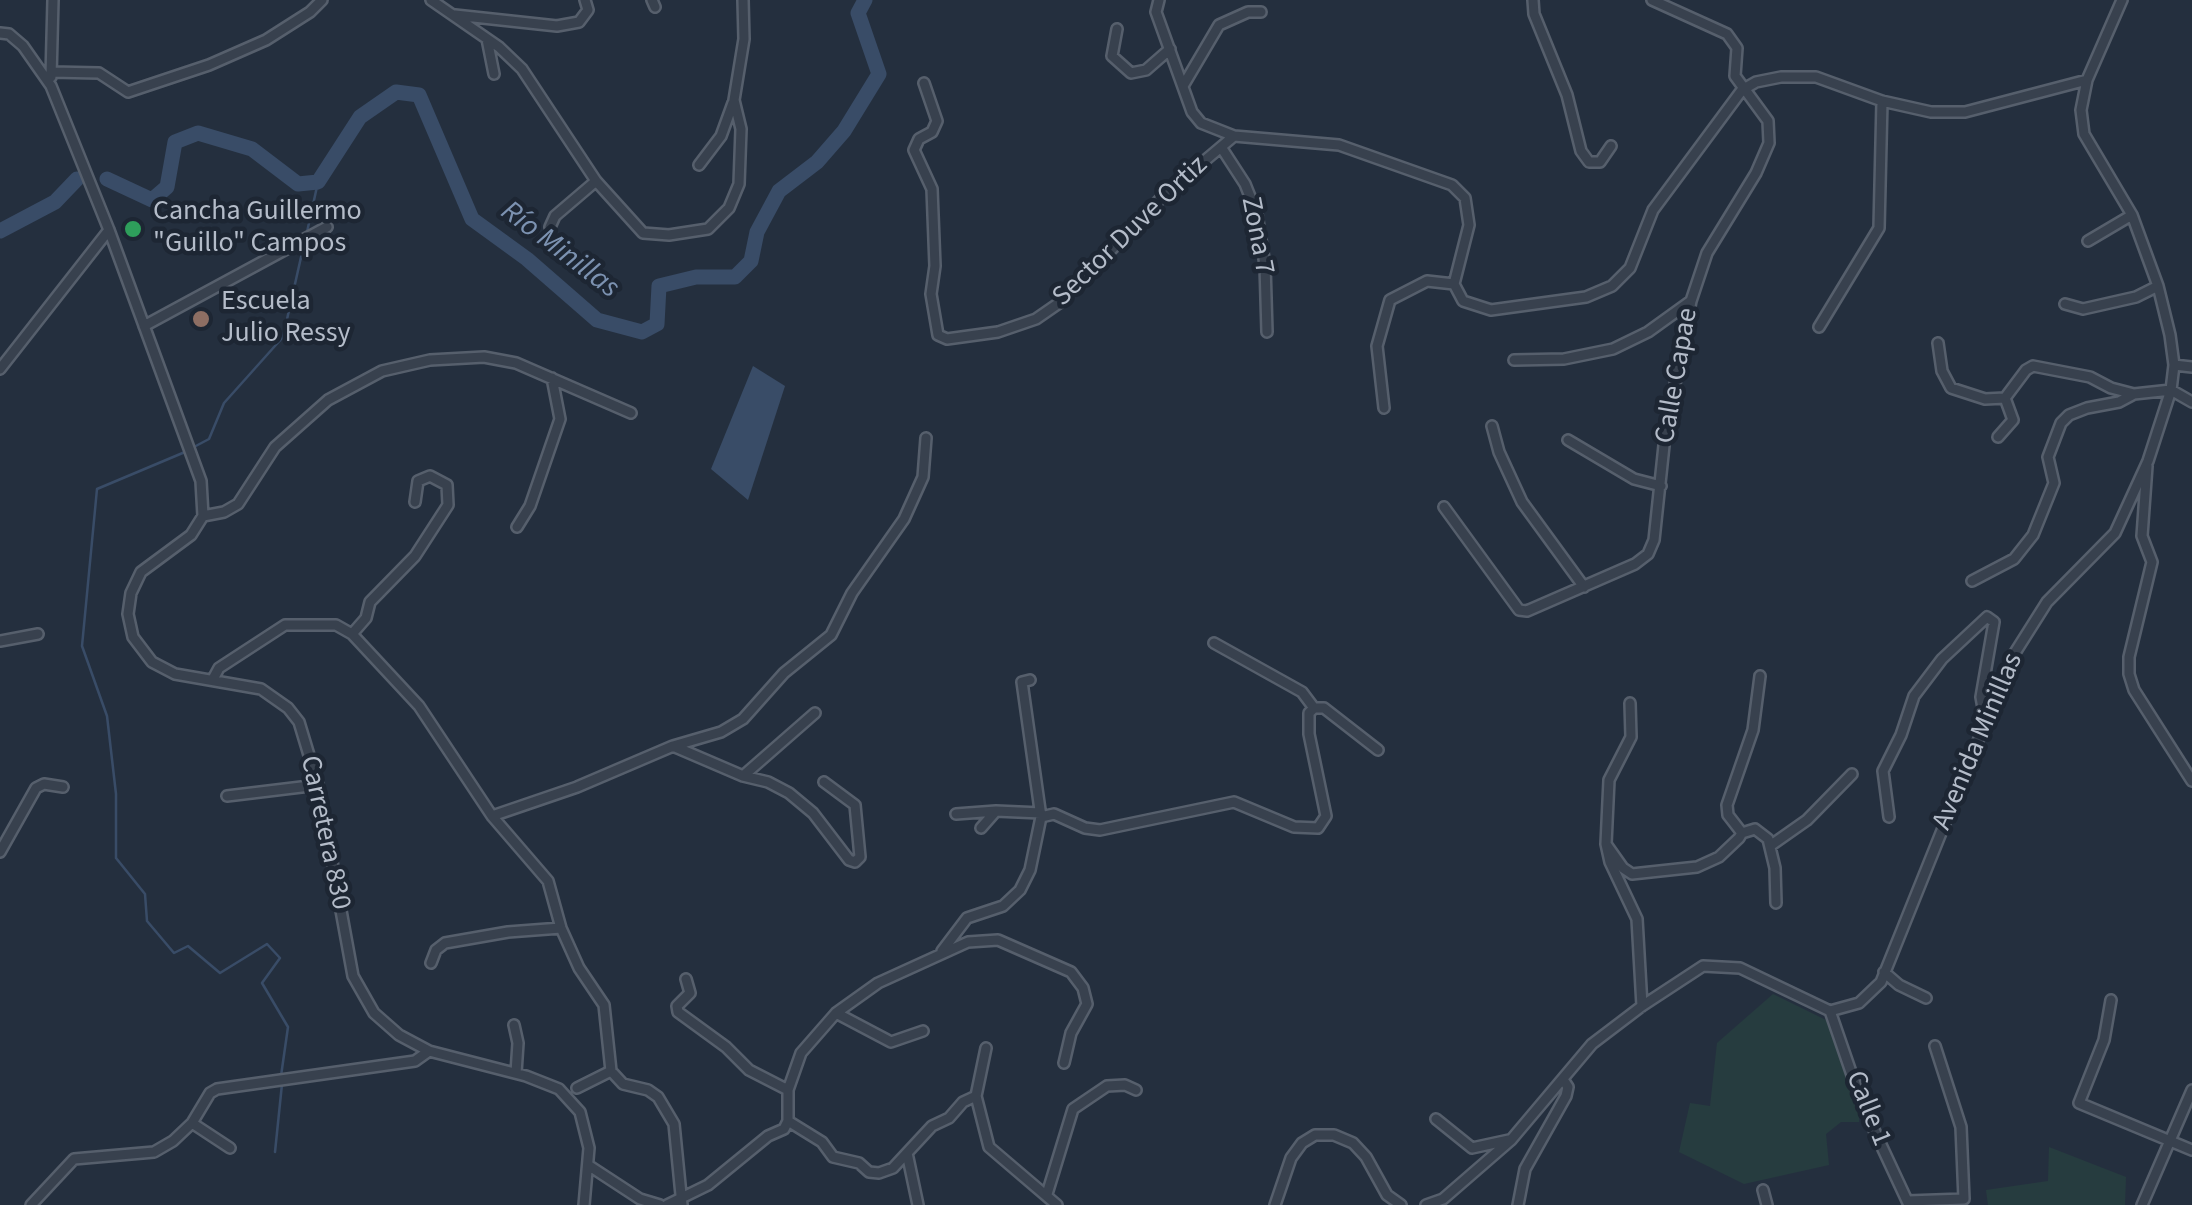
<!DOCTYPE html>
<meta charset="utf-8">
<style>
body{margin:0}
canvas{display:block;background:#242f3e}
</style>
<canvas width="2192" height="1205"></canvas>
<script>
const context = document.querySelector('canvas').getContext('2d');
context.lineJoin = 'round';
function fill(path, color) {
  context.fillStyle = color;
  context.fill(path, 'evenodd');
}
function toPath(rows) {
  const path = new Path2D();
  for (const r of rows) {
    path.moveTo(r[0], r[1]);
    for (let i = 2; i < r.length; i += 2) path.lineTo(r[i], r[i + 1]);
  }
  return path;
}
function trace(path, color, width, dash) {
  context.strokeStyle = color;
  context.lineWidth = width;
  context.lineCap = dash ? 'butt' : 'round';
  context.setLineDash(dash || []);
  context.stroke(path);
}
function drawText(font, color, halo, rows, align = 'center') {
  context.font = font + ' "Source Sans 3",sans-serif';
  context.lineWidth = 9;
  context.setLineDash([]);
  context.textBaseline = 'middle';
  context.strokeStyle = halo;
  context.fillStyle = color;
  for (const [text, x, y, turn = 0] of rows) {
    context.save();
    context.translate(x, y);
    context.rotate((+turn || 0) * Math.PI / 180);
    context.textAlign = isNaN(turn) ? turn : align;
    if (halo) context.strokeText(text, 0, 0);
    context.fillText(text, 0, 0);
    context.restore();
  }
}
const green = toPath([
 [1773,994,1828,1021,1860,1110,1859,1122,1841,1122,1826,1134,1829,1165,1744,1184,1679,1152,1690,1103,1710,1106,1717,1043],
 [2049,1147,2126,1177,2125,1205,1988,1205,1986,1190,2048,1181]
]);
const water = toPath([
 [753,366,785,386,748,500,711,469]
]);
const stream = toPath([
 [307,232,318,182],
 [192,448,209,439,224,403,283,337,304,244],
 [185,452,97,489,82,646,107,716,116,794,116,858,145,894,147,921,174,953,188,946,220,973,267,944,280,958,262,983,288,1027,281,1076],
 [275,1152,282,1084]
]);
const river = toPath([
 [107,179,152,200,167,187,175,142,198,133,252,149,298,184,318,182,360,117,396,92,419,95,472,219,527,259,597,320,642,332,657,324,659,286,696,277,735,277,751,261,757,232,779,191,817,162,844,131,879,74,858,13,865,0],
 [0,231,55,202,77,179]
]);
const minor = toPath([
 [431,0,499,47,522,69,596,181,643,233,669,235,708,229,729,208,739,184,741,129,734,100,744,39,743,0],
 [652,0,655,7],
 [1159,0,1156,12,1192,112,1201,123,1234,136,1339,145,1452,185,1465,198,1469,225,1454,284,1463,301,1491,310,1586,297,1612,286,1630,268,1653,210,1742,90,1756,82,1781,77,1816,77,1882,101,1931,112,1965,112,2087,80],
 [1533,0,1534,14,1567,95,1581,151,1589,162,1600,162,1611,146],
 [455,15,557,26,579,22,588,10,585,0],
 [1117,29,1112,56,1131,73,1146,70,1170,49],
 [0,33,9,34,23,46,51,86,109,230,201,481,203,516,191,535,141,572,131,593,128,614,133,637,152,662,175,674,261,689,288,708,299,722,318,785,353,976,374,1013,399,1035,429,1051,526,1076,559,1089,580,1112,589,1148,584,1205],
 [487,39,494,74],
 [51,72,99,73,128,92,209,65,266,40,310,12,322,0],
 [51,77,53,0],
 [924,83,937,121,932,132,919,139,914,150,932,189,935,266,931,294,938,335,947,339,998,332,1036,319,1062,301,1164,195,1234,136],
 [1183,86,1219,25,1248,12,1261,12],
 [1221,147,1245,184,1257,214,1265,265,1267,332],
 [699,165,721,136,733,103],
 [550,227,555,216,596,181],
 [2088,241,2132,215],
 [2065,304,2083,309,2136,297,2158,286],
 [144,326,327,227],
 [1819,327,1879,228,1882,101],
 [1938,343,1942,371,1951,388,1985,399,2005,398,2026,370,2033,366,2090,377,2111,388,2134,394,2171,390,2192,402],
 [1514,360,1564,359,1613,349,1648,332,1691,301],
 [2174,365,2192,367],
 [0,369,109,230],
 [1384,408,1377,346,1390,300,1427,281,1454,284],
 [1492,426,1499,452,1522,502,1584,587],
 [1998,437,2013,420,2005,398],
 [1568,440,1634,479,1661,486],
 [2147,466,2142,536,2152,562,2129,657,2129,674,2134,690,2192,781],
 [1444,507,1519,610,1527,611,1635,564,1648,554,1654,540,1665,436,1691,301,1707,253,1756,173,1769,143,1768,121,1735,76,1737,48,1727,34,1652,0],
 [203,516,224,512,238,504,275,447,328,400,382,371,430,360,484,357,516,363,631,413],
 [517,527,530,506,560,419,552,378],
 [1972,581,2014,559,2033,535,2054,483,2048,457,2061,423,2069,415,2087,408,2119,402,2134,394],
 [352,634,366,618,370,602,415,556,448,505,447,485,430,476,418,481,415,502],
 [0,641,38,634],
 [1214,643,1302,692,1314,708],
 [213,679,219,668,285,625,336,625,352,634,419,706,492,816,548,881,561,928,579,968,604,1005,611,1071,623,1084,648,1090,658,1097,674,1124,682,1205],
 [1630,703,1631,737,1609,780,1606,844,1610,862,1637,919,1642,1006],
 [673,746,743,776,768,782,789,793,813,813,849,860,855,862,860,857,855,805,824,782],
 [743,776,815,713],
 [227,796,318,785],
 [956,814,996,811],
 [492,816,577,787,673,746,721,732,743,719,784,673,831,635,852,593,904,519,923,477,926,438],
 [1041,817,1054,814,1085,828,1100,830,1234,802,1294,827,1318,828,1326,816,1309,734,1309,713,1314,708,1324,708,1378,750],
 [1889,817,1883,771,1901,735,1914,696,1942,659,1987,617,1994,622,1981,697,1985,719],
 [981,828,996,811,1041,813],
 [1742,833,1755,829,1768,839,1775,868,1776,903],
 [1606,844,1623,868,1632,874,1697,867,1719,857,1739,838,1742,833,1728,815,1727,805,1753,730,1760,676],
 [1770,846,1807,820,1852,774],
 [0,852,36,788,44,784,63,787],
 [942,951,967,918,1003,906,1020,890,1030,870,1041,817,1022,682,1030,680],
 [431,963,436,950,445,943,508,932,561,928],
 [1884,972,1899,985,1926,998],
 [686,979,690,993,677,1006,678,1012,726,1047,749,1070,788,1090],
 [2111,1000,2104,1040,2079,1103,2192,1150],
 [1830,1011,1862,1104,1909,1205],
 [836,1013,891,1042,923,1031],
 [514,1025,518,1043,516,1073],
 [986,1048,976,1096,989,1147,1057,1205],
 [577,1088,611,1071],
 [1436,1119,1472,1148,1509,1140],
 [788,1121,822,1142,833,1157,859,1163,869,1172,879,1173,893,1168,932,1126,949,1118,963,1102,976,1096],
 [192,1123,230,1148],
 [907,1153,918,1205],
 [588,1165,640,1199,660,1205],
 [1763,1190,1767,1205],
 [1047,1194,1073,1109,1107,1086,1125,1085,1136,1090],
 [1908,1201,1964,1199,1961,1127,1935,1046],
 [31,1205,74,1159,154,1152,173,1141,192,1123,210,1093,217,1089,415,1061,429,1051],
 [667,1205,708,1185,768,1136,784,1129,788,1121,788,1090,801,1053,836,1013,878,983,968,942,998,940,1071,972,1083,988,1087,1004,1071,1033,1064,1063],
 [1275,1205,1291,1158,1302,1143,1315,1135,1334,1135,1353,1143,1366,1157,1387,1195,1401,1205],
 [1426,1205,1443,1199,1511,1140,1592,1044,1642,1006,1703,966,1740,968,1830,1011,1859,1003,1881,982,2011,659,2047,602,2115,533,2148,461,2171,390,2174,365,2170,335,2158,286,2132,215,2084,134,2081,110,2087,80,2122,0],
 [1518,1205,1525,1169,1566,1096,1568,1087,1564,1081],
 [2142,1205,2192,1090]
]);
const markers = [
 [133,229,10,"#2e9e5b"],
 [201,319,10,"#8d6e63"]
];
const poiNames = [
 ["Cancha Guillermo",153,213],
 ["\"Guillo\" Campos",153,245],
 ["Escuela",221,303],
 ["Julio Ressy",221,335]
];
const streetNames = [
 ["Sector Duve Ortiz",1131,232,-44],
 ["Zona 7",1256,236,79],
 ["Calle Capae",1678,376,-80],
 ["Avenida Minillas",1979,742,-67],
 ["Carretera 830",324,833,78],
 ["Calle 1",1867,1109,68]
];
const waterNames = [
 ["Río Minillas",559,251,37]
];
fill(green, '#263c3f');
fill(water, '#394c67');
trace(stream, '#394c67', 2.5);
trace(river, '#394c67', 15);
trace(minor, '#565f6c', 14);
trace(minor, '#38414e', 9);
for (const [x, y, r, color] of markers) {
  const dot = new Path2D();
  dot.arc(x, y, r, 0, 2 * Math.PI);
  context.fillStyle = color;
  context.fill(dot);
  trace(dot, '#1d2633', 4);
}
drawText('28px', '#b4bcc9', '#1d2633', poiNames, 'left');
drawText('28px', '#b4bcc9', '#1d2633', streetNames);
drawText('italic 30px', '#7c92b1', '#1d2633', waterNames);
</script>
